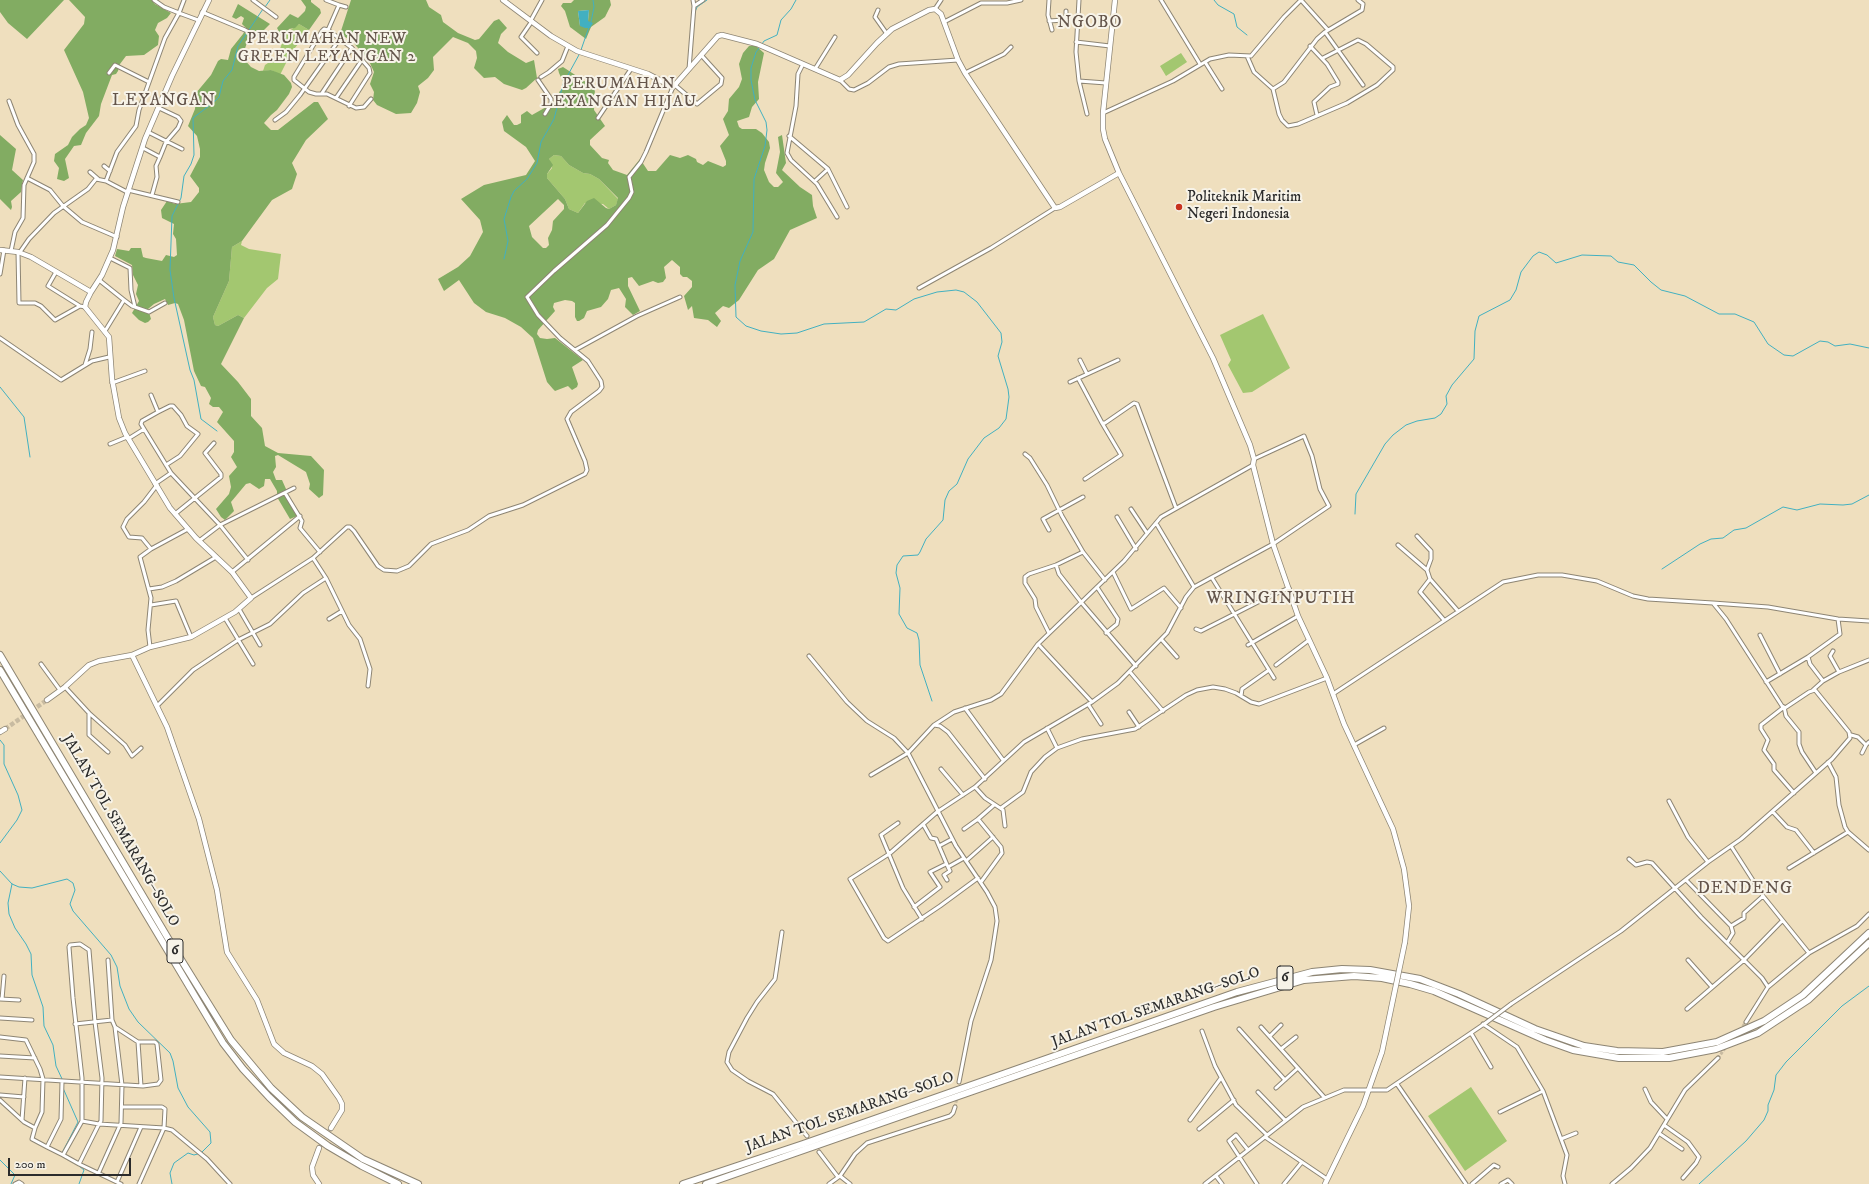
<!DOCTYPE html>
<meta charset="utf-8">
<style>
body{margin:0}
#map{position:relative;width:1869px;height:1184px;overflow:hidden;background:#efdfbe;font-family:"IM FELL DW Pica",serif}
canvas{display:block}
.scale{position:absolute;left:8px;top:1158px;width:123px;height:18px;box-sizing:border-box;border:2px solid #2b2b2b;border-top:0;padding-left:5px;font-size:12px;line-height:14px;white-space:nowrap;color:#2b2b2b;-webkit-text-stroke:3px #f7f3e8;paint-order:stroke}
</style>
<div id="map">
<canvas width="1869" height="1184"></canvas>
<div class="scale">200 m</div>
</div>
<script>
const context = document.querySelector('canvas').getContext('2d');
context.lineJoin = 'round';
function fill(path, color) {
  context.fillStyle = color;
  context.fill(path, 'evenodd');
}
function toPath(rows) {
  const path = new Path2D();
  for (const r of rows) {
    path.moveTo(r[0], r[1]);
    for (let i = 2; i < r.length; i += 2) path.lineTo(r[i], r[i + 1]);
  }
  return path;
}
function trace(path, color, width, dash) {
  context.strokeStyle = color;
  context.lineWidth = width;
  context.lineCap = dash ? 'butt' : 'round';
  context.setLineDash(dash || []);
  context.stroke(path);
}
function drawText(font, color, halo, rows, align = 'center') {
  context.font = font + ' "IM FELL DW Pica",serif';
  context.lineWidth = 4;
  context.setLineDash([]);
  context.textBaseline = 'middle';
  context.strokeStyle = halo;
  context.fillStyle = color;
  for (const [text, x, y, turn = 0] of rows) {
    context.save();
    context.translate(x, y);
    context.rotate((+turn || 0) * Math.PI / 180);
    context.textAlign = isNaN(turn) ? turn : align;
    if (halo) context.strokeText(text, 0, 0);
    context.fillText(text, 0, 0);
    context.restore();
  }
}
const green = toPath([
 [299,24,309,30,291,53,280,75,271,70,263,71,265,65,274,59,279,52,285,34],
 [1181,53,1187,62,1166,76,1160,66],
 [554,155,561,156,569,165,583,173,590,174,599,179,618,199,616,205,609,209,603,204,585,203,578,213,569,209,565,199,547,178,547,174,552,168,549,159],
 [242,241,241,245,249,249,281,254,278,279,267,288,244,318,238,315,218,326,215,325,213,317,229,281,232,247],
 [1263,314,1290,368,1252,392,1243,393,1228,365,1231,360,1220,335],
 [1471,1087,1507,1141,1465,1171,1428,1116]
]);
const forest = toPath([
 [0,0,64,0,27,39,8,23,0,12],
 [69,0,152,0,155,4,171,13,167,18,158,23,155,30,159,36,158,45,144,55,126,56,120,64,118,71,116,74,112,75,101,104,99,116,86,133,81,145,74,146,65,159,69,178,64,181,57,179,59,168,54,161,55,154,68,145,72,137,80,129,86,125,89,118,83,92,64,50,84,24,85,17],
 [301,0,311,0,311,2,320,9,321,13,309,30,299,24,295,28,289,29,283,39,277,28,290,14,298,18,305,11,306,7],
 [351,0,426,0,429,7,441,15,443,22,458,33,475,40,479,39,494,21,499,19,507,28,501,34,498,43,508,52,526,63,534,60,537,78,526,88,522,90,504,84,495,77,484,78,474,68,477,58,476,51,468,43,453,37,433,57,434,70,428,78,418,86,420,92,417,103,411,113,396,114,377,105,373,100,374,92,370,84,374,72,369,61,352,41,340,34],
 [574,0,610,0,611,5,605,17,591,27,586,39,570,27,565,11,561,6,563,3,571,3],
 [589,10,588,21,580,26,578,11],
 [238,4,270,24,262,32,255,31,249,37,242,57,251,67,259,71,271,70,284,75,291,83,292,87,289,94,277,110,271,115,264,123,271,130,278,130,314,102,318,102,328,119,306,140,292,163,297,174,292,189,272,200,242,241,232,247,229,281,213,317,215,325,218,326,238,315,244,318,221,364,238,382,251,399,251,416,262,428,265,446,278,453,311,456,324,470,323,495,319,498,309,489,310,484,306,472,278,455,275,456,276,467,273,472,276,480,282,480,286,489,287,498,297,516,290,519,277,497,277,491,270,479,265,479,264,486,259,489,250,483,246,484,231,502,234,511,225,520,221,517,216,509,229,494,231,487,229,476,237,467,231,457,234,452,234,441,217,422,223,412,219,407,213,407,209,404,211,398,205,387,201,386,194,371,184,320,178,304,175,303,168,305,165,299,154,304,148,309,151,319,148,322,145,323,139,320,132,313,139,301,136,294,138,285,133,275,132,265,115,256,117,249,129,251,131,248,141,248,143,257,146,258,162,261,166,255,174,257,177,255,176,239,173,234,174,224,162,218,161,210,167,201,175,204,191,202,199,192,199,188,190,176,200,157,200,149,197,136,188,126,195,109,196,93,211,75,218,61,221,59,228,60,231,49,243,34,246,28,242,24,244,18,241,16,236,19,232,17],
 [749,46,756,46,764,53,758,82,759,99,752,107,749,117,737,121,739,127,742,129,756,129,762,133,769,142,770,148,765,163,764,170,769,182,774,187,778,187,783,182,776,173,780,152,778,137,782,135,786,163,782,170,800,187,812,195,813,206,817,218,790,230,774,259,758,270,739,300,729,308,723,306,715,313,721,321,717,327,708,320,694,318,692,306,688,310,684,296,692,287,692,281,687,277,683,277,680,274,680,267,672,260,664,267,666,278,663,282,658,283,653,281,639,286,632,277,628,278,628,286,640,311,633,315,625,307,626,299,619,288,611,290,608,299,601,307,587,311,584,318,579,321,577,321,575,317,575,303,572,301,565,300,554,303,553,307,555,311,538,330,537,334,540,338,547,339,555,338,583,360,572,367,578,384,577,387,572,390,568,386,555,391,553,389,547,382,533,338,521,327,505,318,486,312,474,303,459,280,444,291,438,279,458,267,470,256,483,232,480,220,461,199,484,185,526,175,535,161,526,147,504,131,502,122,507,115,514,125,517,125,521,123,521,115,527,111,532,115,548,106,553,108,561,99,559,92,565,86,559,73,558,69,563,67,595,88,594,110,605,126,590,140,590,145,602,158,609,160,608,163,613,170,627,175,640,159,648,171,656,171,670,155,680,158,688,155,696,159,697,162,703,165,708,161,723,167,726,165,726,161,720,146,729,135,723,119,728,111,729,99,739,87,742,79,739,64,743,53],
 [554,155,561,156,569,165,583,173,590,174,599,179,618,198,616,205,609,209,606,208,594,198,587,201,578,213,569,209,565,199,547,178,547,174,553,165,549,159],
 [558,199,564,205,564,209,553,221,552,230,548,238,549,245,546,248,543,248,532,237,529,226],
 [0,135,16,149,12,170,23,180,21,192,11,201,12,207,11,210,0,199]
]);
const water = toPath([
 [589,10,588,21,593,23,590,28,585,28,580,26,578,11]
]);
const stream = toPath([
 [1214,0,1218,5,1234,14,1237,27,1247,35],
 [265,7,270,0],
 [695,12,697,7,707,0],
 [591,22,594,7,593,0],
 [762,44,764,41,777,35,781,20,791,9,796,0],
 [760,47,756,52,751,68,751,80,755,100,766,122,767,130,765,146,754,179,753,232,740,261,735,285,736,317,746,326,761,331,781,334,797,333,824,324,864,322,886,309,896,310,914,299,937,292,956,290,964,292,977,302,1001,333,1002,342,998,356,1008,389,1009,397,1006,419,999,428,984,438,968,459,957,484,949,491,945,500,943,520,926,539,920,552,918,555,903,556,897,565,896,573,900,588,899,614,907,628,917,633,919,640,920,665,932,701],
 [581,50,589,27],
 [504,259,508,241,504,219,511,197,514,191,527,179,537,163,541,142,554,119,563,84,580,53],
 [0,387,24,417,30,457],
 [217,431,201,419,194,380,190,370,174,298,170,270,172,216,181,198,184,176,191,164,194,155,193,118,214,102,219,97,223,81,232,70,238,46,263,9],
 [1355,514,1356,494,1385,444,1393,435,1406,425,1417,421,1435,418,1441,414,1447,404,1446,396,1452,385,1474,359,1475,331,1479,316,1510,300,1516,290,1521,272,1533,256,1539,252,1547,255,1556,263,1582,255,1611,256,1618,262,1634,265,1651,282,1661,290,1685,296,1719,314,1735,314,1754,322,1768,344,1784,355,1793,356,1820,341,1828,342,1835,346,1850,344,1869,348],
 [1662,569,1700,544,1711,539,1723,538,1734,530,1746,528,1783,507,1797,510,1820,504,1843,505,1852,504,1869,495],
 [0,740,4,745,4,764,18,795,22,810,17,820,0,843],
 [0,871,12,884,19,887,32,888,67,879,73,883,75,890,70,904,73,911,111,955,117,967,120,986,129,1009,138,1022,170,1053,173,1061,178,1088,188,1107,210,1132,211,1143,201,1153,194,1155,188,1153,174,1163,170,1173,172,1184],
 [12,884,8,903,9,914,15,928,26,944,31,954,32,975,43,1007,44,1026,53,1045,56,1066,63,1081],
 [62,1153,78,1122,63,1088],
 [0,1160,15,1175,11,1184],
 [79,1184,84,1170,79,1166],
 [1699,1184,1746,1141,1764,1120,1768,1111,1768,1105,1774,1090,1776,1075,1786,1062,1842,1006,1869,986]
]);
const streetTunnel = toPath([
 [1740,1030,1746,1022],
 [1718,1058,1726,1047],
 [955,1107,957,1097]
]);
const secondaryTunnel = toPath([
 [5,729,47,700],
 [319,1148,331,1128]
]);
const street = toPath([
 [184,0,179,13,198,20],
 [253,0,276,17],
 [326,0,339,5,328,30,324,29,322,31,294,77,294,80,309,92,316,94,327,94,356,108,364,107,371,99],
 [1049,0,1048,15,1052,30],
 [1079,0,1076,52,1079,81,1087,114],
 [1161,0,1200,64],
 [1301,0,1328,30],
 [339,5,346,7],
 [694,6,703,0],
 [935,9,941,0],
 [878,10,875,17,887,34],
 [202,12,245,30,255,35],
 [531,20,542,0],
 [532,21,521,37,537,53],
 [1049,21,1064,20,1066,17,1066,11],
 [944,22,981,3,1007,3,1021,0],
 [1325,32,1363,85],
 [1076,42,1110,46],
 [1310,46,1327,64,1338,82,1338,84,1330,87,1314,102,1317,115],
 [1247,56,1254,72,1273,89,1279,114,1282,120,1288,126,1298,124,1347,103,1377,85,1393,70,1393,67,1366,44,1358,40,1323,58],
 [1205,62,1222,89],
 [803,64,798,74,796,106,787,153,791,160,817,184,837,217],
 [689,69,694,6,693,0],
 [815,69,835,37],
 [109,73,115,65,149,82],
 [965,73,1004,54,1011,47],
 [541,77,549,72,562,61,568,46],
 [538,80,551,99,551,104,545,114],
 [840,80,849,89,854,90,868,83,889,67,899,64,958,60],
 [1079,81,1106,83],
 [676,86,697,104,721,84,722,78,702,56],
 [1273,89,1284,82,1317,39,1325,32,1362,10,1363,4,1358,0],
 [322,93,352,48,328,30],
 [336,98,362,60,352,48],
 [9,101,18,125,34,154,34,162,24,185,23,218,15,232,11,251],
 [349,106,370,73,369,68,362,60],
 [159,108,178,117,181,121,178,128,166,142,160,157],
 [1103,113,1173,81,1210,59,1229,55,1251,56,1284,17,1301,0],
 [598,118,631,69],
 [275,120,286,112,300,95,339,40],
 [148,132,182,149],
 [789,136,828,169,847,207],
 [143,148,160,157,156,166,157,177,152,195],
 [104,166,110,171],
 [90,172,98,179],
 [27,178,50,190,63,206,82,222,117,237],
 [106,181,117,152,136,126,139,110,165,38,179,13,164,7,154,0],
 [815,181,828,169],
 [128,190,178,202],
 [18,252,19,303,35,303,41,306,55,320,80,306],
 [20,252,29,239,54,213,88,189,96,179,106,181,127,192],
 [110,258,130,268,131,290,135,307],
 [56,272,48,286,80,306,85,307],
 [0,274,4,250],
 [99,280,124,300,105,331],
 [919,288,991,248,1055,208],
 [124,300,132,306,149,312,165,303],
 [0,338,61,380,92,361,109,357],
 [575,350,637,316,680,297],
 [1080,360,1087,374],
 [85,365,90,349,92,332],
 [1078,378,1102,423,1105,423,1134,403,1137,404,1176,508],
 [1070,382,1118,360],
 [112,383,145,371],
 [158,412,170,406,173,406,181,415,187,426,198,434,180,456,166,465],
 [144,429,171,473,220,525,248,560],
 [128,439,144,429,141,424,142,421,158,412,151,395],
 [110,444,127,437],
 [1025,454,1030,458,1047,485,1062,516,1083,552,1105,580],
 [1085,479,1121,455,1102,423],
 [155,484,171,473],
 [285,493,302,521,300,528,320,552],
 [1131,509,1147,533],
 [175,514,221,477,221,474,205,453,214,443],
 [1117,517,1136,549],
 [1156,523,1194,587],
 [1049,530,1043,519,1083,497],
 [1417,536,1431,551,1431,559,1427,570],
 [199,541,220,525,294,488],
 [1398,545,1427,570,1430,579,1458,611],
 [151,549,142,538,129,537,123,527,127,519,144,502,157,485],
 [313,558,326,578,349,625,360,639,370,669,368,686],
 [1056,565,1059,574,1081,602,1136,666],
 [232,572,300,516],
 [1113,572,1131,609,1164,588,1181,608],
 [1212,578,1274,678],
 [1430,579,1420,592,1444,620],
 [1097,587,1118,619,1117,624,1106,633],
 [149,589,162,587,176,581,216,557],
 [251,598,313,558,347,527,350,527,354,531,378,566,384,570,397,571,409,566,431,544,468,530,489,516,523,505,585,474,587,470,585,461,567,419,571,412,599,391,602,387,601,381,588,361,560,338,538,315,527,297,554,271,607,225,629,198,632,192,629,177,641,162,646,152,673,87],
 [1713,603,1768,607,1838,619,1869,621],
 [151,605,176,601,191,637],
 [239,609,260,645],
 [225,618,253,664],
 [329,619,342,611],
 [1196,629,1201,631,1264,599,1289,588],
 [1049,633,1036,607,1035,599,1025,583,1025,577,1029,574,1056,565,1083,552],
 [1760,635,1780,674],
 [1161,639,1177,657],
 [1038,644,1092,702],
 [1248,645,1298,616],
 [150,647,148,630,151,598,140,557,151,549,188,529],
 [1833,651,1830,656,1839,672],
 [809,656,847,702,867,721,894,738,908,753,956,846,987,892,995,907,997,921,991,960,971,1021,959,1082],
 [41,664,60,690],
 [1276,665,1309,640],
 [1130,672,1163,711],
 [1823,681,1810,664,1808,657,1840,634,1838,619],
 [1766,682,1808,657],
 [65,687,89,713,125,745,132,756,141,748],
 [1813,690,1823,681,1839,672,1869,660],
 [1333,694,1503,582,1538,575,1562,575,1597,581,1633,596,1648,599,1713,603,1726,619,1782,706,1785,708,1809,692,1815,690,1849,732,1850,738,1832,759,1741,839,1708,862,1621,931,1511,1004],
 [1241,696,1242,689,1269,670],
 [1088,704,1101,724],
 [157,706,193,670,238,640,270,624,303,593,326,578],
 [965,708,1003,760],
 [1129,712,1139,727],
 [89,713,89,735,108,752],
 [934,725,954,712,991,700,1001,694,1038,644,1124,561,1161,517,1253,465],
 [1047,728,1057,748],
 [1851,735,1858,737,1866,745,1869,742],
 [1354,745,1384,728],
 [1862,753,1866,745],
 [1828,762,1836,777,1839,805,1845,827,1848,832,1869,850],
 [941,769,963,795],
 [871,775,908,753,934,725,940,726,948,732,985,779],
 [975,787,985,798,1003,810,1005,826],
 [1794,793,1774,770,1774,764,1764,750,1768,740,1761,729,1761,725,1784,707,1786,716,1799,732,1799,744,1802,752,1816,773],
 [1669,801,1688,837,1708,862],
 [1001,808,1023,792,1031,772,1045,757,1057,748,1082,739,1135,729,1186,695,1197,690,1213,687,1225,689,1236,693,1251,702,1259,704,1327,678],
 [1773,812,1787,827,1796,830,1814,853],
 [898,823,881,835,903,888,922,919],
 [923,824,931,838,936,839,948,867,964,858],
 [964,829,978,819],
 [939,846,952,839],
 [1731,846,1763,896,1809,953,1768,987],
 [1629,859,1636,865,1647,862,1652,863,1701,917,1762,978,1768,987,1746,1022],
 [966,861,993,837],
 [1789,868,1848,832],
 [978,878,940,906,888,941,884,938,850,879,889,854,937,812,975,787,1024,742,1092,702,1118,683,1167,633,1186,597,1194,587,1273,544,1329,506,1320,489,1312,456,1304,436,1254,459],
 [947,880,944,875,950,871,948,867],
 [1686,880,1731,926,1744,918,1744,913,1763,896],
 [981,882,1002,853,1001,847,978,819,994,805],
 [914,907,940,887,930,872,946,864],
 [782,932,775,979,757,1002,747,1018,729,1052,727,1062,732,1070,748,1081,773,1094,807,1136],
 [1727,943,1733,933,1731,926],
 [1809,953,1857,926,1869,914],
 [1688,960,1712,987],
 [0,999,19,1000],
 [2,999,4,976],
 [1687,1009,1744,960,1782,921],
 [0,1018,32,1020],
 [112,1020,115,1027,138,1042,141,1086],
 [75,1024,112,1020,108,960],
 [1483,1024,1517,1047,1543,1091,1567,1155,1563,1176,1565,1184],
 [1261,1027,1324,1097],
 [1239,1029,1285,1080],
 [1202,1031,1215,1066,1236,1105,1267,1135],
 [1471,1033,1491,1067],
 [1270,1036,1281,1025],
 [0,1037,26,1040,40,1069,43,1079,42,1112,35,1128,24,1122,0,1100],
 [1281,1049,1296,1037],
 [0,1056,35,1058],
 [0,1077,143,1086,158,1084,161,1080,157,1044,155,1042,138,1042],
 [62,1082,61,1119,47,1147,63,1155],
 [1397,1084,1466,1184],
 [1276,1088,1298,1068],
 [1645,1089,1651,1102,1667,1119],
 [1258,1092,1285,1120],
 [0,1095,24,1097],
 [122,1107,162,1107,165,1109,164,1128,139,1184],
 [1500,1112,1543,1091],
 [22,1120,25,1078],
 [1190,1120,1221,1078],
 [1664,1125,1688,1142,1699,1157,1696,1163,1683,1178],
 [35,1128,32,1139,47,1147],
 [1199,1129,1234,1100],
 [1660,1134,1682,1149],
 [1265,1137,1327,1179],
 [1561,1139,1576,1133],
 [1248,1150,1236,1135,1229,1141,1257,1184],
 [819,1152,838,1177],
 [79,1164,63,1155,82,1121],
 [99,1172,121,1123,122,1085,115,1027],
 [840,1176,855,1154,867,1143,950,1116,953,1113,955,1107],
 [1216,1176,1222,1184],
 [117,1182,141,1127],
 [15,1184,19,1182,22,1184],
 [121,1184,79,1164,99,1124,101,1121,102,1078,95,1022,89,950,80,944,70,945,69,947,73,998,82,1078,82,1121,99,1124,164,1128,172,1130,207,1159,230,1184],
 [829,1184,840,1176,850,1184],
 [1205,1184,1303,1107,1344,1090,1387,1090,1487,1022],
 [1284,1184,1302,1162],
 [1472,1184,1494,1165,1498,1167],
 [1501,1184,1508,1180,1512,1184],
 [1612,1184,1631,1168,1650,1148,1685,1090,1718,1058]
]);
const secondary = toPath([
 [503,0,551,36,577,51,648,74,673,87,718,36,722,35,757,44,840,80,848,75,877,43,892,29,929,10,935,9,941,14,958,60,965,73,1055,208,1060,207,1119,173],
 [1115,0,1103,113,1103,129,1105,139,1119,173,1213,358,1250,445,1254,459,1253,465,1273,544,1298,616,1327,678,1344,724,1393,829,1404,869,1409,906,1405,942],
 [0,250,18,252,31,257,91,292,86,302,85,307,109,337,112,379,119,418,125,433,170,508,196,538,232,572,251,598,235,612,191,637,150,647,132,655,99,661,89,665,65,687,47,700],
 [91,292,102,275,113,250,123,207,145,139,172,76,209,0],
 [132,655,167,727,199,819,217,890,227,952,257,1000,274,1044,284,1053,312,1066,322,1074,339,1098,342,1104,342,1110,331,1128],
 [0,732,5,729],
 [319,1184,313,1175,312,1167,319,1148],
 [1325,1184,1363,1106,1382,1052]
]);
const highway = toPath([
 [0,655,172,945,231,1040,271,1088,302,1117,363,1159,418,1184],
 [0,670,208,1018,223,1043,243,1069,269,1097,295,1122,328,1146,362,1166,398,1184],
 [683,1184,803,1144,1237,992,1312,972,1342,969,1370,970,1420,979,1459,994,1535,1029,1584,1046,1617,1051,1663,1052,1717,1042,1764,1021,1803,995,1869,933],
 [706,1184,1214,1007,1304,980,1354,976,1382,978,1410,984,1434,991,1545,1040,1573,1050,1619,1058,1669,1058,1716,1049,1758,1033,1808,1000,1869,943]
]);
const streetBridge = toPath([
 [1487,1022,1511,1004]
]);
const secondaryBridge = toPath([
 [1382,1052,1405,942]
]);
const markers = [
 [1179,207,4,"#c8321e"]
];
const shields = [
 [175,951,16],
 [1285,978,16]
];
const shieldNames = [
 ["6",175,951],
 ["6",1285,978]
];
const poiNames = [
 ["Politeknik Maritim",1187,198],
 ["Negeri Indonesia",1187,215]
];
const streetNames = [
 ["JALAN TOL SEMARANG–SOLO",120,831,60],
 ["JALAN TOL SEMARANG–SOLO",1156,1008,-19],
 ["JALAN TOL SEMARANG–SOLO",850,1113,-19]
];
const neighbourhoodNames = [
 ["PERUMAHAN NEW",327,40],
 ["GREEN LEYANGAN 2",327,58],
 ["PERUMAHAN",619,85],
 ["LEYANGAN HIJAU",619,103]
];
const quarterNames = [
 ["NGOBO",1090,23],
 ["LEYANGAN",164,101],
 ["WRINGINPUTIH",1281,599],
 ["DENDENG",1745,889]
];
fill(green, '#a3c770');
fill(forest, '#82ac62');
fill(water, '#42b0c0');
trace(stream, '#42b0c0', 1);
trace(streetTunnel, '#c8bba1', 3, [3, 1.5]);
trace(secondaryTunnel, '#c8bba1', 4.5, [4.5, 2]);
trace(street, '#8d8574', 5);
trace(secondary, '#8d8574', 6);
trace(highway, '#8d8574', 8);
trace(street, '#fff', 3);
trace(secondary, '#fff', 4.5);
trace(highway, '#fff', 6);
trace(streetBridge, '#8d8574', 5, []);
trace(secondaryBridge, '#8d8574', 6, []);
trace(streetBridge, '#fff', 3);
trace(secondaryBridge, '#fff', 4.5);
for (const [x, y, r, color] of markers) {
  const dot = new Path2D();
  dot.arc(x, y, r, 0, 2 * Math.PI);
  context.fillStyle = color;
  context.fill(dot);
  trace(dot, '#f7f3e8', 1.5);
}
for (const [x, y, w] of shields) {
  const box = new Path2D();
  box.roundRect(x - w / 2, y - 12, w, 24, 3);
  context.fillStyle = '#f7f3e8';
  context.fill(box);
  trace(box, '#2b2b2b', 1);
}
drawText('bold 14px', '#2b2b2b', null, shieldNames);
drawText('15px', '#2b2b2b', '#f7f3e8', poiNames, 'left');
drawText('15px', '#2b2b2b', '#f7f3e8', streetNames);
context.letterSpacing = '1px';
drawText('16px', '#63544a', '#f7f3e8', neighbourhoodNames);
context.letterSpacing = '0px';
context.letterSpacing = '1px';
drawText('17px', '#63544a', '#f7f3e8', quarterNames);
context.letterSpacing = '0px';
</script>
